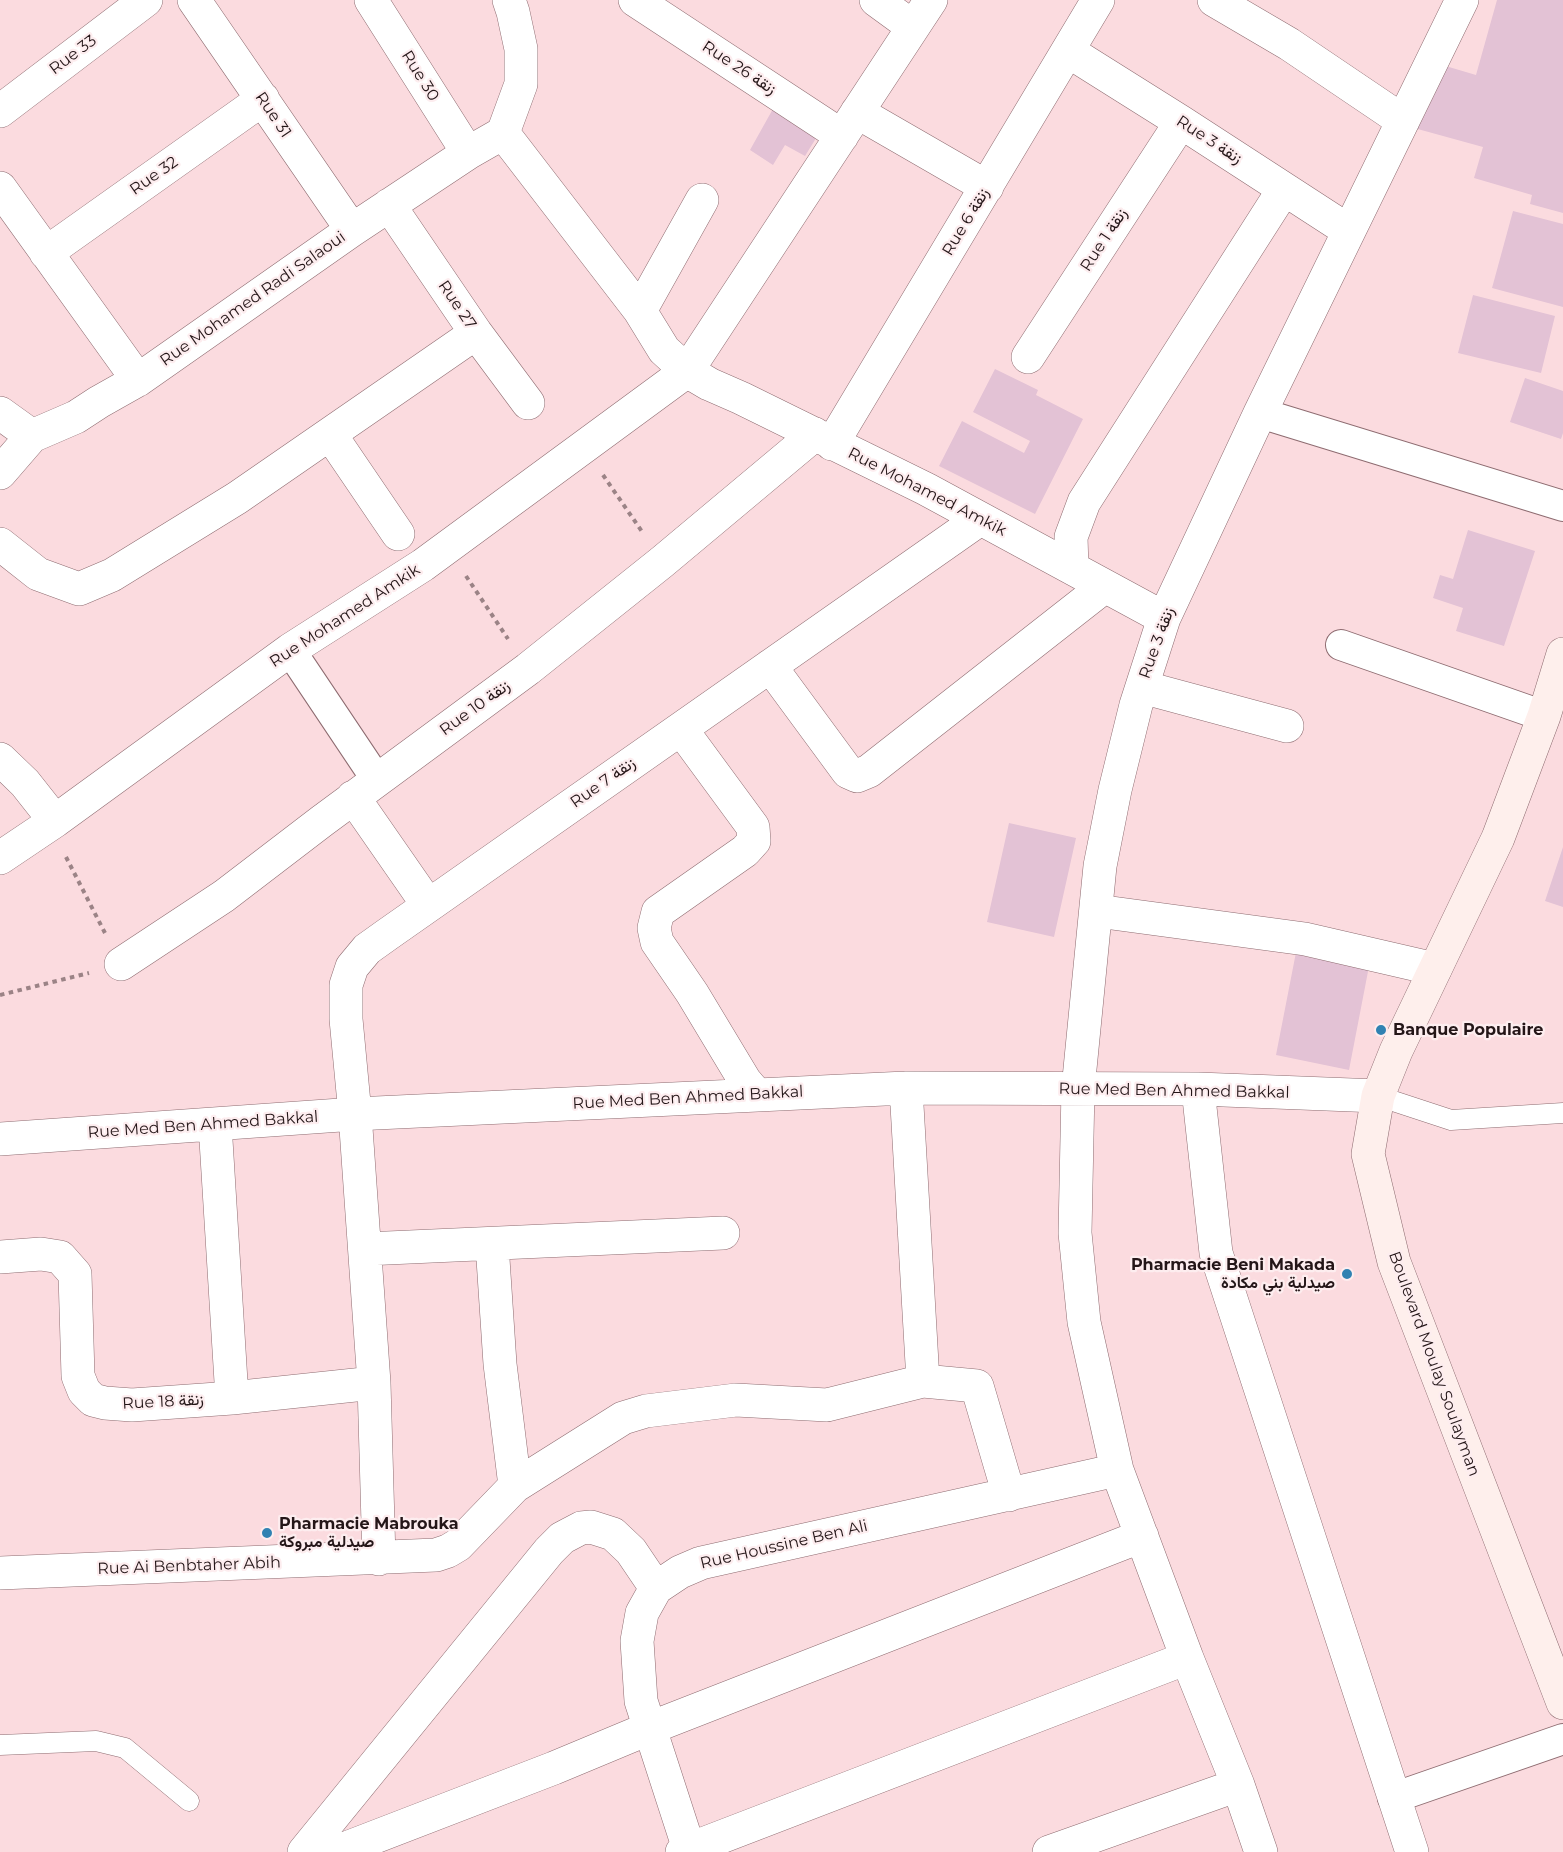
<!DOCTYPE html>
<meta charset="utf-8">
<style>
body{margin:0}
canvas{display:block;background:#fbdbdf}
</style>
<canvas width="1563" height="1852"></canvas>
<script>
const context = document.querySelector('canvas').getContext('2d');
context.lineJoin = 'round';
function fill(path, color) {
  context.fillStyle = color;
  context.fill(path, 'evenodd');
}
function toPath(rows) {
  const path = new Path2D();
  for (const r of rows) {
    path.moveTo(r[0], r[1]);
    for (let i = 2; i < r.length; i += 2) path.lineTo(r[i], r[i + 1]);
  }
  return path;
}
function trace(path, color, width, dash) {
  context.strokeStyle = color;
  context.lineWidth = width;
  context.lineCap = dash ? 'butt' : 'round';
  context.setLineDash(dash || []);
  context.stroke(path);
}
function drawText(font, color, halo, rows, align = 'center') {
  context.font = font + ' Montserrat,Vazirmatn,sans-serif';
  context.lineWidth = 4.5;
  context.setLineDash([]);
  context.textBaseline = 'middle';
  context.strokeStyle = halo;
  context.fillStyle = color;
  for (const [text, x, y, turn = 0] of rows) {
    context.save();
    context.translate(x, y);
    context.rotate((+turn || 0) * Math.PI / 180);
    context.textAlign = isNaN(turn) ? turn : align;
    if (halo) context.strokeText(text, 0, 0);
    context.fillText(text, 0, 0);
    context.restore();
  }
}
const building = toPath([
 [1497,0,1563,0,1563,213,1530,204,1532,195,1474,178,1483,147,1414,128,1432,62,1476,75],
 [774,107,818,135,805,156,785,145,773,165,750,150],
 [1513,211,1563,224,1563,307,1492,288],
 [1473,295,1555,316,1541,373,1458,353],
 [995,369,1038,390,1036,395,1083,419,1035,514,939,466,962,421,1024,453,1030,441,973,412],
 [1525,378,1563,391,1563,433,1561,439,1510,422],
 [1468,530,1535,551,1504,646,1456,631,1463,608,1433,598,1440,575,1453,579],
 [1009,823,1076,838,1054,937,987,922],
 [1563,847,1563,907,1545,901],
 [1298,942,1371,956,1349,1070,1276,1055]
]);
const path = toPath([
 [603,475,643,533],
 [466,576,508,639],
 [66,857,105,933],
 [0,995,89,973]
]);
const service = toPath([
 [1378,1096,1451,1120,1563,1113],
 [0,1745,96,1741,125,1748,189,1801]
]);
const pedestrian = toPath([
 [1260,413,1563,506],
 [1341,645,1544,716],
 [290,650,377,780],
 [1393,1798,1563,1739]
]);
const minor = toPath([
 [194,0,352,230],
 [371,0,468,153],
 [635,0,842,136],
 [876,0,913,27],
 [1214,0,1289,44,1403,121],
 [1068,51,1181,122,1349,231],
 [0,111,146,0],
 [857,112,987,187],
 [503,133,640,311,664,350,687,371,709,384,741,398,926,489,1164,618],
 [503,133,521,84,521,49,513,12,509,0],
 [0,188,138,380],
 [389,205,476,333,528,403],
 [46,253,263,99],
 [640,311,702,200],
 [1028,357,1181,122],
 [0,413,32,436,76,417,99,402,138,380,352,230,468,153,503,133],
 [330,434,398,534],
 [832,444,1098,0],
 [0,473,32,436],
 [0,544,38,574,79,589,112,575,237,498,476,333],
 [1072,568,1071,537,1084,502,1284,189],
 [770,666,848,772,857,776,869,771,1105,586],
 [1142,687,1287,726],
 [681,729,753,827,754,841,745,851,658,912,654,928,657,942,692,993,745,1081,757,1095],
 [0,759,25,783,55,821],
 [353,797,428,905],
 [0,858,55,821,290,650,423,565,687,371,931,0],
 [1097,911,1305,939,1435,969],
 [121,964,224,896,322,821,528,669,662,562,815,434],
 [906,1088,923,1381],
 [1198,1089,1216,1253,1412,1852],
 [215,1124,232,1398],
 [0,1139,355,1114,906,1088,1198,1089,1378,1096],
 [492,1244,500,1364,515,1486],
 [365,1249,723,1233],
 [0,1257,41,1254,60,1257,75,1274,78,1376,84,1391,93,1400,105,1403,132,1405,232,1398,374,1383],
 [379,1559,374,1383,355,1114,346,1019,346,985,352,967,367,949,388,934,980,519],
 [0,1573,436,1555,448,1551,458,1545,515,1486,623,1418,646,1411,736,1400,827,1405,923,1381,977,1386,1009,1495],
 [304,1852,549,1551,562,1538,581,1528,591,1527,613,1534,631,1551,656,1588],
 [336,1852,554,1768,650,1728,1142,1536],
 [682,1852,1187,1658],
 [690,1852,641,1701,637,1641,642,1613,656,1588,680,1572,701,1563,1117,1470],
 [1049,1852,1238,1785],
 [1261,1852,1238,1785,1187,1658,1117,1470,1084,1322,1075,1233,1078,1089,1100,866,1115,790,1136,705,1164,618,1260,413,1462,0]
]);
const secondary = toPath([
 [1563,654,1544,716,1498,838,1396,1051,1378,1096,1368,1154,1394,1262,1563,1703]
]);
const markers = [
 [1381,1030,6,"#3082b2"],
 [1347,1274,6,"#3082b2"],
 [267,1533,6,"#3082b2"]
];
const streetNames = [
 ["Rue 33",73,55,-37],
 ["Rue 26 زنقة",739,68,33],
 ["Rue 30",420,76,58],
 ["Rue 31",273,115,56],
 ["Rue 3 زنقة",1209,140,33],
 ["Rue 32",154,176,-35],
 ["Rue 6 زنقة",966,222,-59],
 ["Rue 1 زنقة",1104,240,-57],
 ["Rue Mohamed Radi Salaoui",253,299,-35],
 ["Rue 27",457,305,56],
 ["Rue Mohamed Amkik",927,492,27],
 ["Rue Mohamed Amkik",345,616,-33],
 ["Rue 3 زنقة",1157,643,-70],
 ["Rue 10 زنقة",475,708,-36],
 ["Rue 7 زنقة",603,783,-35],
 ["Rue Med Ben Ahmed Bakkal",1174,1091,1],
 ["Rue Med Ben Ahmed Bakkal",688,1098,-3],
 ["Rue Med Ben Ahmed Bakkal",203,1125,-4],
 ["Boulevard Moulay Soulayman",1434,1364,70],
 ["Rue 18 زنقة",163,1402,-3],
 ["Rue Houssine Ben Ali",784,1545,-13],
 ["Rue Ai Benbtaher Abih",189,1566,-2]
];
const poiNames = [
 ["Banque Populaire",1393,1030],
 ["Pharmacie Beni Makada",1335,1265,"right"],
 ["صيدلية بني مكادة",1335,1283,"right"],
 ["Pharmacie Mabrouka",279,1524],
 ["صيدلية مبروكة",279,1542]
];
fill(building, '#e3c2d5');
trace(service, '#8e6c71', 21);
trace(pedestrian, '#8e6c71', 32);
trace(minor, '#8e6c71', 34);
trace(secondary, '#8e6c71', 34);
trace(path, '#9b8386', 4, [4.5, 4.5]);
trace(service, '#fff', 20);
trace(pedestrian, '#fff', 30);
trace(minor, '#fff', 33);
trace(secondary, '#feefec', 33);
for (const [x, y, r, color] of markers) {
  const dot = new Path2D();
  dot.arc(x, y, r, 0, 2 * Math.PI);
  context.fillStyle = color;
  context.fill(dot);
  trace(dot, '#fdedef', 2);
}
drawText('16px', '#241618', '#fdedef', streetNames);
drawText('bold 16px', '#241618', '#fdedef', poiNames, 'left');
</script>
